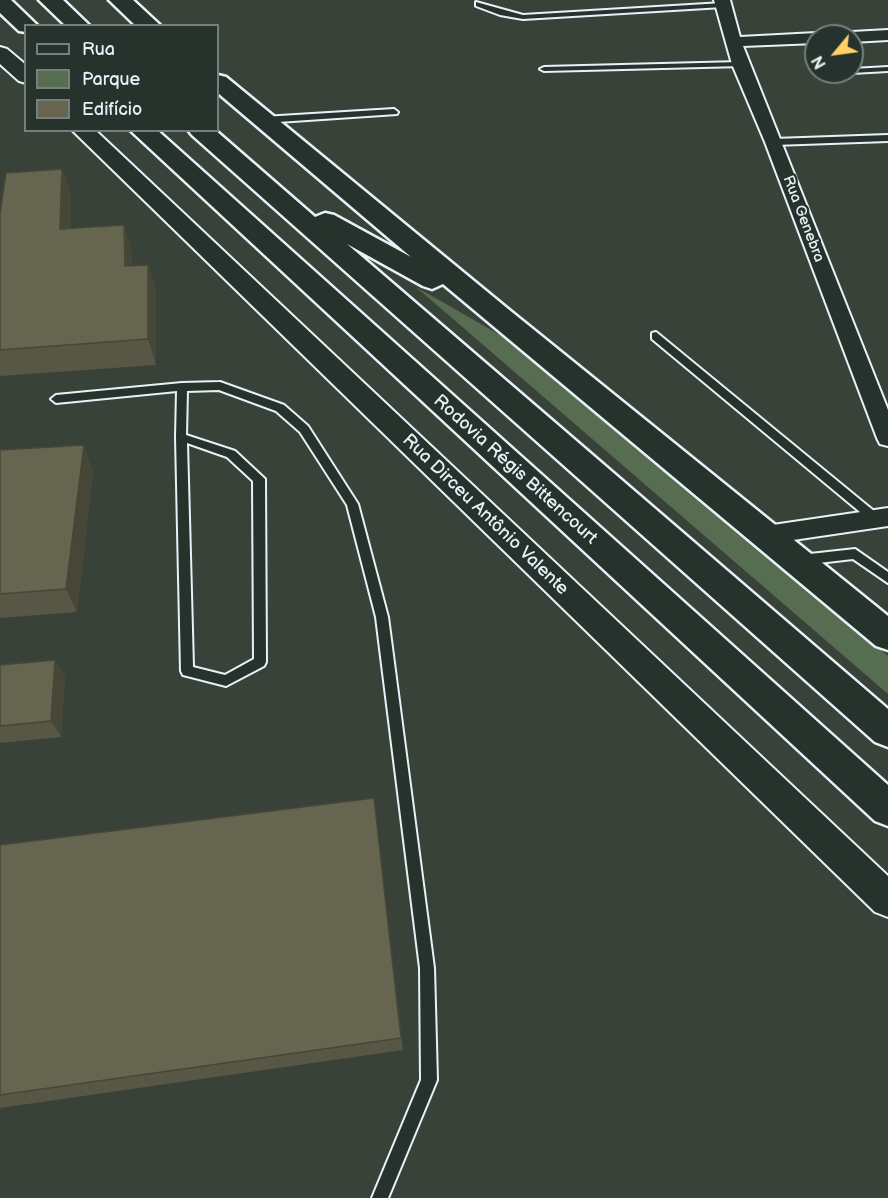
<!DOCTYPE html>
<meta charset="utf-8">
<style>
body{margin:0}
#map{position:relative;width:888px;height:1198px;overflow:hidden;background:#394238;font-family:"Balsamiq Sans",sans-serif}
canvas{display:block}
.legend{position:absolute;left:24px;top:24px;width:195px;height:108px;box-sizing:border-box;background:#26332d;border:2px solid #747f7e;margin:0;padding:8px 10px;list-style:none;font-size:18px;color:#e8f1f8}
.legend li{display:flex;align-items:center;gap:12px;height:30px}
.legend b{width:30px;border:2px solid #747f7e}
.north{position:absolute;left:804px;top:24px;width:60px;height:60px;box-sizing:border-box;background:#26332d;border:2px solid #747f7e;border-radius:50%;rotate:241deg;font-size:16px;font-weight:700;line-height:24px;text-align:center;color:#e8f1f8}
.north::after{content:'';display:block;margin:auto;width:21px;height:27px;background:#ffd166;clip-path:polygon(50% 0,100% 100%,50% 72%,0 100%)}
</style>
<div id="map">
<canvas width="888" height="1198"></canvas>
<ul class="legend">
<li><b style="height:8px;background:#26332d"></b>Rua</li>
<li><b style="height:16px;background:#566d52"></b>Parque</li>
<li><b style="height:16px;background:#666550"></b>Edifício</li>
</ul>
<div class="north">N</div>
</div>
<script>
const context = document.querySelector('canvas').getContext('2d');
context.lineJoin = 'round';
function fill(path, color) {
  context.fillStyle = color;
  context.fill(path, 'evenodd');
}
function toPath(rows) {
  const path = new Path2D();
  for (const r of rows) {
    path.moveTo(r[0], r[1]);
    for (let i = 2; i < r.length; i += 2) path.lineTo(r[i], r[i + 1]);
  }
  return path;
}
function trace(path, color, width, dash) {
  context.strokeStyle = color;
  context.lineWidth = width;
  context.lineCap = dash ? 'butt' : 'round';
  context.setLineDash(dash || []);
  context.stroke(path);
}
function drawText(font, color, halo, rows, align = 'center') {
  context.font = font + ' "Balsamiq Sans",sans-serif';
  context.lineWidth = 4.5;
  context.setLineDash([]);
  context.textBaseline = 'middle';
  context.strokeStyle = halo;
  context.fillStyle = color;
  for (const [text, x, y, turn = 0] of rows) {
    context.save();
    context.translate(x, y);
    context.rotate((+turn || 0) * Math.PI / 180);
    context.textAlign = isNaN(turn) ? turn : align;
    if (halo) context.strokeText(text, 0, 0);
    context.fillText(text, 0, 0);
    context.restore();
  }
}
const green = toPath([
 [416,287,516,344,888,656,888,694]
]);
const service = toPath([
 [476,2,523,15,723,3,727,5,723,7,523,19,500,15,476,6,476,2],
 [740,62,744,64,743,66,544,71,540,69,544,67,740,62],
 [888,67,888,71,852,73,849,72,852,72,852,69,888,67],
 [394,109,398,112,397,114,263,123,259,120,263,117,394,109],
 [888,135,888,141,774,145,770,142,774,139,888,135],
 [656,332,880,516,882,519,880,522,872,522,652,339,652,333,656,332],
 [220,382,284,405,308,426,358,504,388,617,434,968,437,1080,388,1198,372,1198,421,1080,420,968,376,617,347,505,300,432,276,411,219,390,187,391,186,435,235,451,265,479,266,662,264,666,226,686,187,676,183,675,181,671,176,437,177,391,56,403,51,399,56,395,182,383,220,382],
 [187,443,227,457,253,481,254,659,225,675,193,667,187,443],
 [855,549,888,572,888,583,853,559,801,565,797,563,795,560,797,557,801,555,855,549]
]);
const minor = toPath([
 [714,0,730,0,740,37,816,33,823,36,816,36,816,43,743,46,888,410,888,446,880,444,877,438,765,142,732,64,714,0],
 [888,30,888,40,852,42,852,36,845,36,852,32,888,30],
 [888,508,888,526,766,544,758,542,754,535,758,528,766,526,888,508]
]);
const tertiary = toPath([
 [0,47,7,49,26,65,26,83,19,81,0,64,0,47],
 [72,130,95,130,888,876,888,917,875,912,72,130]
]);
const motorway = toPath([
 [0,0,11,0,38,26,26,26,26,32,19,31,0,13,0,0],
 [39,0,63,0,90,26,66,26,39,0],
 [109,0,133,0,161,26,136,26,109,0],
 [218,75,226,77,508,309,888,616,888,650,876,646,443,284,432,289,423,286,347,244,888,709,888,747,875,742,192,135,188,130,215,130,315,217,325,213,334,215,411,257,218,93,218,75],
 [130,130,157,130,888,785,888,826,875,821,130,130]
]);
const wall = toPath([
 [62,169,71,196,70,228,132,252,132,266,148,265,156,291,156,365,0,376,0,214],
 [0,450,93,470,77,612,0,618],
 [55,660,65,677,61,737,0,743,0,665],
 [374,798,403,1050,0,1108,0,845]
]);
const shadedWall = toPath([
 [62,169,71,196,69,255,60,229],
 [124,225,132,252,132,293,125,266],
 [148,265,156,291,156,365,148,339],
 [84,445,93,470,77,612,66,589],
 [55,660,65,677,61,737,51,721]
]);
const building = toPath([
 [62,169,60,229,124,225,125,266,148,265,148,339,0,350,0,214,6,173,62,169],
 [84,445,66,589,0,594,0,450,84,445],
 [55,660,51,721,0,726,0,665,55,660],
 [374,798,401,1038,0,1095,0,845,374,798]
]);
const farStreetnames = [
 ["Rua Genebra",803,219,69]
];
const streetNames = [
 ["Rodovia Régis Bittencourt",515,470,42],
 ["Rua Dirceu Antônio Valente",485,515,44]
];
fill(green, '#566d52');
trace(service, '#e8f1f8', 4);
trace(minor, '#e8f1f8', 4);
trace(tertiary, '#e8f1f8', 4);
trace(motorway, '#e8f1f8', 5);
fill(service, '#26332d');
fill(minor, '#26332d');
fill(tertiary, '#26332d');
fill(motorway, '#26332d');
fill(wall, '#585745');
fill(shadedWall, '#474738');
fill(building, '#666550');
trace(building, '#474738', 1.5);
drawText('15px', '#e8f1f8', '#26332d', farStreetnames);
drawText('18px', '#e8f1f8', '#26332d', streetNames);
</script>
